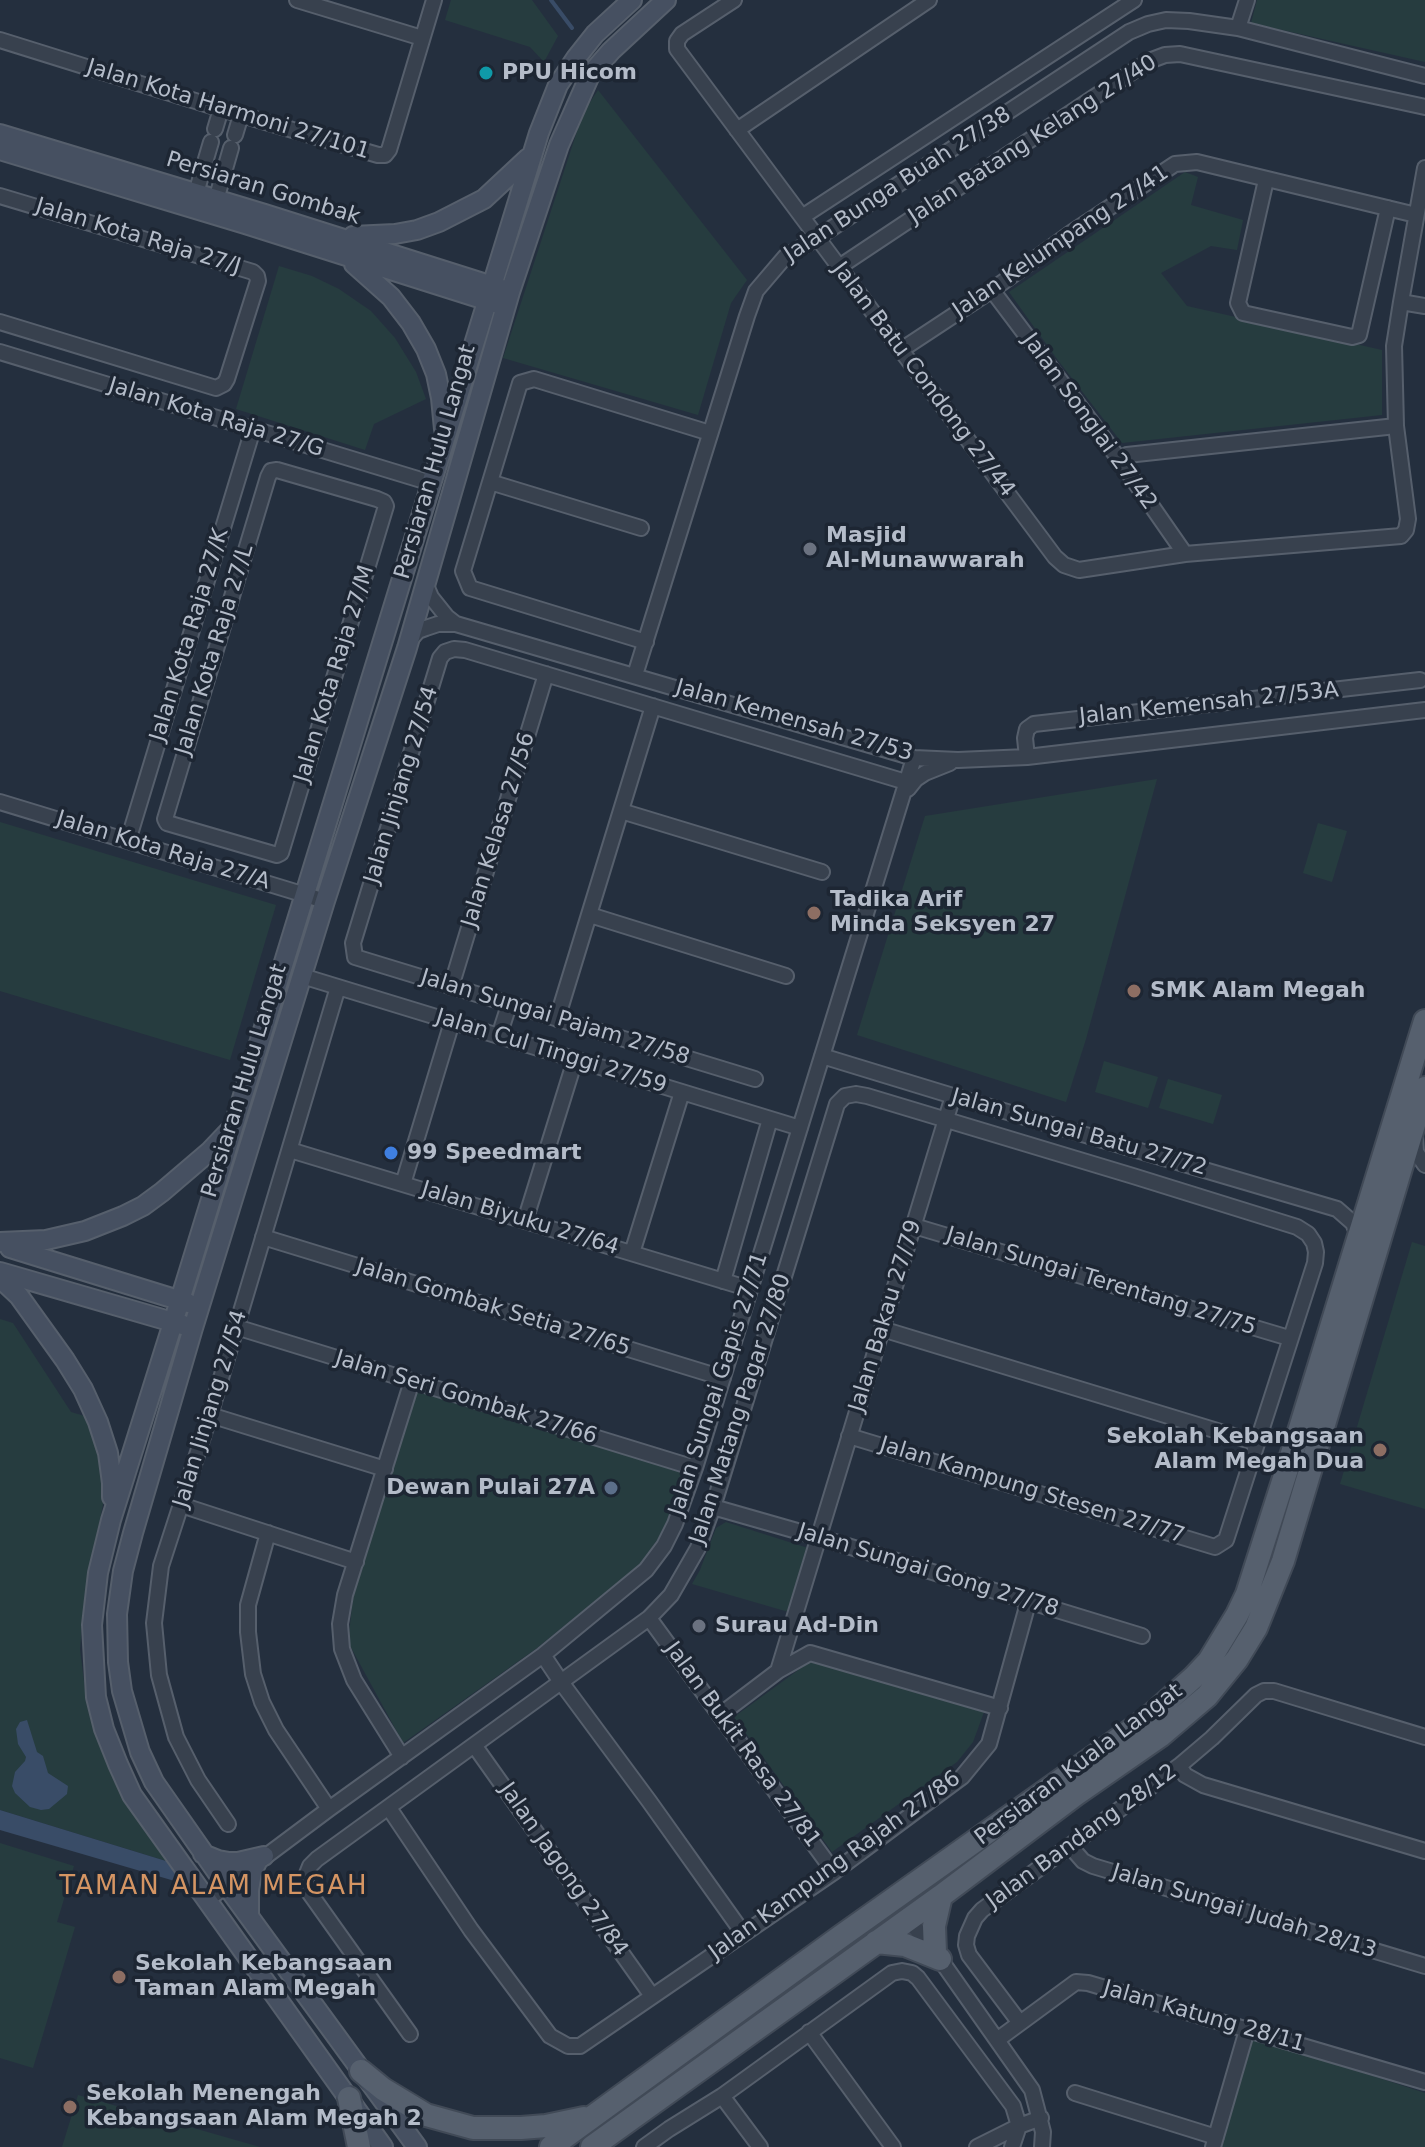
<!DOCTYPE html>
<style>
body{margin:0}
canvas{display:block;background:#242f3e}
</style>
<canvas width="1425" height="2147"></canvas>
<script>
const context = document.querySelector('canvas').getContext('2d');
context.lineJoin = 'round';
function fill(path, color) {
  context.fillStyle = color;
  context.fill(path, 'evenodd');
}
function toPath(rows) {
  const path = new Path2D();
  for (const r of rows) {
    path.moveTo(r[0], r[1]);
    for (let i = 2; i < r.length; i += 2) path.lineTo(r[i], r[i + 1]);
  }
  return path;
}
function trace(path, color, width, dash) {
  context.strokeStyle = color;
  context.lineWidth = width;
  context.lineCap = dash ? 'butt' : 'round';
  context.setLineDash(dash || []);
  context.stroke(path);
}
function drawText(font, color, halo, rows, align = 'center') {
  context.font = font + ' "DejaVu Sans",sans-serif';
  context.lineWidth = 7;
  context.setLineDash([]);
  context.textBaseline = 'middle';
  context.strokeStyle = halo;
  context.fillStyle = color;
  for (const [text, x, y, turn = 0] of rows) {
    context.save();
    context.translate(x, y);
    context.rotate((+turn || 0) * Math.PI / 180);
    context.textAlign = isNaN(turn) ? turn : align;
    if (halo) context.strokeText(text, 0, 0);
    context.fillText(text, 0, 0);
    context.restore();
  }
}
const green = toPath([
 [451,0,532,0,558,36,544,62,530,47,445,20],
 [1257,0,1425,0,1425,62,1251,23],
 [598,90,747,280,731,303,698,415,503,358,583,113],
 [1185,172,1198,177,1191,205,1243,220,1237,250,1211,246,1161,273,1187,306,1382,350,1382,415,1122,443,1057,359,1009,292],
 [279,266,312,276,339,289,371,311,395,338,416,372,426,399,374,424,365,450,236,409],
 [1157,779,1086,1039,1066,1102,857,1035,925,816],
 [0,822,276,905,230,1060,0,991],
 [1318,823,1347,831,1332,882,1303,873],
 [1104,1061,1158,1077,1148,1108,1095,1092],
 [1168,1079,1222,1095,1213,1124,1159,1108],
 [1412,1242,1425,1246,1425,1509,1340,1484],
 [0,1319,13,1323,71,1412,88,1417,102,1454,106,1490,85,1592,80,1649,86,1698,100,1747,126,1800,166,1861,0,1810],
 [416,1390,686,1471,670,1522,639,1565,537,1648,403,1743,348,1642,353,1598],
 [726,1522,811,1549,792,1613,692,1584,700,1570,716,1528],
 [812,1660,984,1712,973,1742,957,1762,832,1852,734,1717],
 [0,1843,74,1866,57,1922,75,1927,33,2068,0,2058],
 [1257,2038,1425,2093,1425,2147,1219,2147,1249,2044],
 [78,2095,260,2147,62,2147]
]);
const water = toPath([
 [27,1720,37,1752,43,1756,48,1773,68,1786,67,1794,49,1809,41,1810,30,1807,15,1793,12,1786,15,1772,25,1761,26,1757,18,1744,16,1729,20,1722],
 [0,1810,166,1861,185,1884,0,1830]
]);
const stream = toPath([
 [551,0,572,28]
]);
const street = toPath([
 [297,0,422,38],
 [734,0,682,34,677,41,677,49,1055,557,1064,565,1079,570,1185,554,1401,536,1406,530,1408,519,1396,426,1394,346,1401,302],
 [1238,28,1247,0],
 [0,40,221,109,378,155,385,155,389,150,434,0],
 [215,129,221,109],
 [737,130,929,0],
 [235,135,241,115],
 [1425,168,1401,302,1425,306],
 [1266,180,1238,303,1243,313,1352,337,1359,335,1388,208],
 [196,193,211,142],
 [0,196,253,272,257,276,258,281,227,379,224,384,216,388,0,322],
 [216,200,231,148],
 [802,217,1134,0],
 [839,267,1129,74,1149,61,1165,55,1180,54,1425,107],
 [992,290,1119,459,1185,554],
 [901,350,992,290,1071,233,1175,164,1197,162,1416,215],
 [0,352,431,483],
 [1119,459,1127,455,1396,426],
 [277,470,377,499,384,502,386,506,281,853,277,855,167,823,165,819,268,477,271,471,277,470],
 [490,482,641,528],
 [425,583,431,597,447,617,456,624],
 [410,640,418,631,426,628,438,624,456,624,914,758,958,760,1027,757,1425,710],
 [646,642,470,588,463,571,520,383,534,379,710,433],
 [635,675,747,316,756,291,785,257,817,238,1129,32,1148,24,1166,20,1189,21,1238,28,1425,76],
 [1027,757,1025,738,1027,729,1034,724,1420,680],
 [908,789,916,779,925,773,950,763],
 [0,802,325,901],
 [621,811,822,872],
 [128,841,253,429],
 [590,915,786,976],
 [302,976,800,1128],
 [451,987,546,674],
 [557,1019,653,706],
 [499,1036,509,1005],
 [822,1056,953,1096,1337,1209,1353,1223,1358,1235],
 [755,1079,355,957,353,943,440,658,445,652,454,649,465,650,906,782],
 [1415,1135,1416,1152,1425,1165],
 [290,1150,750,1289],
 [403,1184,452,1022],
 [525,1221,575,1060],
 [914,1226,1289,1338],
 [263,1237,723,1378],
 [632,1253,682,1092],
 [723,1281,770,1119],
 [236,1327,695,1468],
 [882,1329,1257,1443],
 [210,1415,385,1469],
 [181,1505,356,1562],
 [713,1507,818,1537,1142,1636],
 [268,1533,248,1605,248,1632,253,1674,262,1702,276,1730,329,1809],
 [649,1618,834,1872],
 [543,1655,561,1682,649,1801,743,1933],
 [778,1671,810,1653,1000,1708],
 [720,1715,778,1671,953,1096],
 [474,1745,652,1996],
 [402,1757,354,1680,342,1649,340,1624,345,1595,412,1381],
 [1179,1766,1185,1775,1203,1785,1425,1851],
 [389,1808,471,1930,550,2036,568,2046,580,2046,834,1872,962,1777,989,1744,1028,1603],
 [228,1824,198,1780,176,1737,159,1675,154,1623,161,1566,210,1415,338,987],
 [1070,1846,1083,1861,1093,1866,1425,1966],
 [206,1901,329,1809,543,1655,646,1570,664,1546,675,1524,695,1468,914,758],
 [908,1919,935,1952,1032,2090,1043,2132,1042,2147],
 [1020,2023,969,1955,966,1945,967,1936,975,1918,982,1910,1179,1766,1212,1738,1256,1695,1264,1691,1274,1691,1425,1737],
 [809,2032,893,2147],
 [410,2034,306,1888,306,1876,310,1866,317,1859,649,1618,671,1595,698,1548,713,1507,834,1114,837,1104,845,1096,856,1094,867,1096,1133,1176,1297,1227,1308,1234,1314,1243,1316,1252,1315,1263,1226,1540,1215,1547,849,1436],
 [997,2040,1076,1982,1088,1983,1425,2082],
 [1075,2093,1216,2137],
 [722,2096,760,2147],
 [644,2147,669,2129,722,2096,892,1973,902,1971,912,1973,918,1978,1013,2106,1019,2126,1012,2147],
 [977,2147,1019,2126,1041,2118],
 [1213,2147,1247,2030]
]);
const secondary = toPath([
 [0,134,265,214,502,289],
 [0,150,245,224,498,304],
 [353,236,395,234,417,230,439,222,484,199,528,158],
 [354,264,391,297,411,323,426,349,436,374,441,398,444,429],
 [0,1242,46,1240,85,1231,123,1216,143,1206,162,1192,210,1151,230,1130],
 [10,1248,188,1303],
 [0,1272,183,1325],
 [0,1278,19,1296,65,1360,83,1389,98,1422,108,1453,112,1483,112,1497],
 [203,1854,218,1860,229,1862,238,1862,264,1856],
 [249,1915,249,1890,252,1872,258,1860],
 [383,2147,132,1795,118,1764,104,1729,96,1697,92,1625,98,1573,111,1520,173,1323,539,133,558,85,576,58,595,34,632,0],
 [417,2147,226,1885,154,1782,140,1752,122,1691,118,1662,117,1614,123,1571,133,1533,193,1328,325,901,407,648,510,292,559,145,590,75,611,51,666,0]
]);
const primary = toPath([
 [876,1942,905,1945,940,1959],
 [935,1952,934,1926,941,1896],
 [361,2071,383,2089,426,2115,473,2128,521,2128,546,2126,584,2118],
 [349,2098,359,2147],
 [551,2147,840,1937,1148,1718,1194,1677,1209,1661,1237,1615,1247,1594,1301,1425,1425,1021],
 [592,2147,941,1896,1075,1795,1160,1736,1207,1696,1237,1659,1256,1628,1283,1561,1425,1088]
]);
const markers = [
 [486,73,8,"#0f9aa8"],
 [810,549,8,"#6b7280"],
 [814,913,8,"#8d6e63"],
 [1134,991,8,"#8d6e63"],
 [391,1153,8,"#3f7fe0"],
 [1380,1450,8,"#8d6e63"],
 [611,1488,8,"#5c6f8a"],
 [699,1626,8,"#6b7280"],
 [119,1977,8,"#8d6e63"],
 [70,2107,8,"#8d6e63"]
];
const poiNames = [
 ["PPU Hicom",502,73],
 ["Masjid",826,536],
 ["Al-Munawwarah",826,561],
 ["Tadika Arif",830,900],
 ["Minda Seksyen 27",830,925],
 ["SMK Alam Megah",1150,991],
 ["99 Speedmart",407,1153],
 ["Sekolah Kebangsaan",1364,1437,"right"],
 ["Alam Megah Dua",1364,1462,"right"],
 ["Dewan Pulai 27A",595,1488,"right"],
 ["Surau Ad-Din",715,1626],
 ["Sekolah Kebangsaan",135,1964],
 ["Taman Alam Megah",135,1989],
 ["Sekolah Menengah",86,2094],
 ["Kebangsaan Alam Megah 2",86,2119]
];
const streetNames = [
 ["Jalan Kota Harmoni 27/101",228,110,17],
 ["Jalan Batang Kelang 27/40",1033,140,-33],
 ["Jalan Bunga Buah 27/38",898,185,-33],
 ["Persiaran Gombak",263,189,17],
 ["Jalan Kota Raja 27/J",138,237,17],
 ["Jalan Kelumpang 27/41",1061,242,-34],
 ["Jalan Batu Condong 27/44",923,380,53],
 ["Jalan Kota Raja 27/G",216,418,17],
 ["Jalan Songlai 27/42",1089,422,54],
 ["Persiaran Hulu Langat",436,462,-74],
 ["Jalan Kota Raja 27/K",190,635,-73],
 ["Jalan Kota Raja 27/L",215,650,-73],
 ["Jalan Kota Raja 27/M",335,674,-73],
 ["Jalan Kemensah 27/53A",1209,704,-6],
 ["Jalan Kemensah 27/53",794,721,16],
 ["Jalan Jinjang 27/54",402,785,-73],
 ["Jalan Kelasa 27/56",499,830,-73],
 ["Jalan Kota Raja 27/A",163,851,17],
 ["Jalan Sungai Pajam 27/58",555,1018,17],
 ["Jalan Cul Tinggi 27/59",551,1052,17],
 ["Persiaran Hulu Langat",245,1081,-73],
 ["Jalan Sungai Batu 27/72",1079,1133,16],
 ["Jalan Biyuku 27/64",520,1219,17],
 ["Jalan Sungai Terentang 27/75",1101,1282,17],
 ["Jalan Gombak Setia 27/65",493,1308,17],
 ["Jalan Bakau 27/79",886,1316,-73],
 ["Jalan Sungai Gapis 27/71",719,1384,-72],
 ["Jalan Seri Gombak 27/66",466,1398,17],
 ["Jalan Jinjang 27/54",211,1409,-73],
 ["Jalan Matang Pagar 27/80",741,1409,-72],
 ["Jalan Kampung Stesen 27/77",1032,1491,17],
 ["Jalan Sungai Gong 27/78",928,1571,17],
 ["Jalan Bukit Rasa 27/81",742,1745,54],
 ["Persiaran Kuala Langat",1079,1765,-37],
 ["Jalan Bandang 28/12",1082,1837,-36],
 ["Jalan Kampung Rajah 27/86",835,1866,-36],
 ["Jalan Jagong 27/84",563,1870,55],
 ["Jalan Sungai Judah 28/13",1244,1912,17],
 ["Jalan Katung 28/11",1204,2017,16]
];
const quarterNames = [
 ["TAMAN ALAM MEGAH",214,1887]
];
fill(green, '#263c3f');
fill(water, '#394c67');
trace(stream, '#394c67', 4);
trace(street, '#565f6c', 18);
trace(secondary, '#565f6c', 22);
trace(primary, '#414a57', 26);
trace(street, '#38414e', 14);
trace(secondary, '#465061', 18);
trace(primary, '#56606e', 22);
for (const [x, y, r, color] of markers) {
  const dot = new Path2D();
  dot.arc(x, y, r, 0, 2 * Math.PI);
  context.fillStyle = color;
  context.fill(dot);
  trace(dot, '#1d2633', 3);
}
drawText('bold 22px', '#b4bcc9', '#1d2633', poiNames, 'left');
drawText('22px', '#b4bcc9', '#1d2633', streetNames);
context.letterSpacing = '2px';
drawText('26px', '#d59563', '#1d2633', quarterNames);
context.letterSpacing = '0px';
</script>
